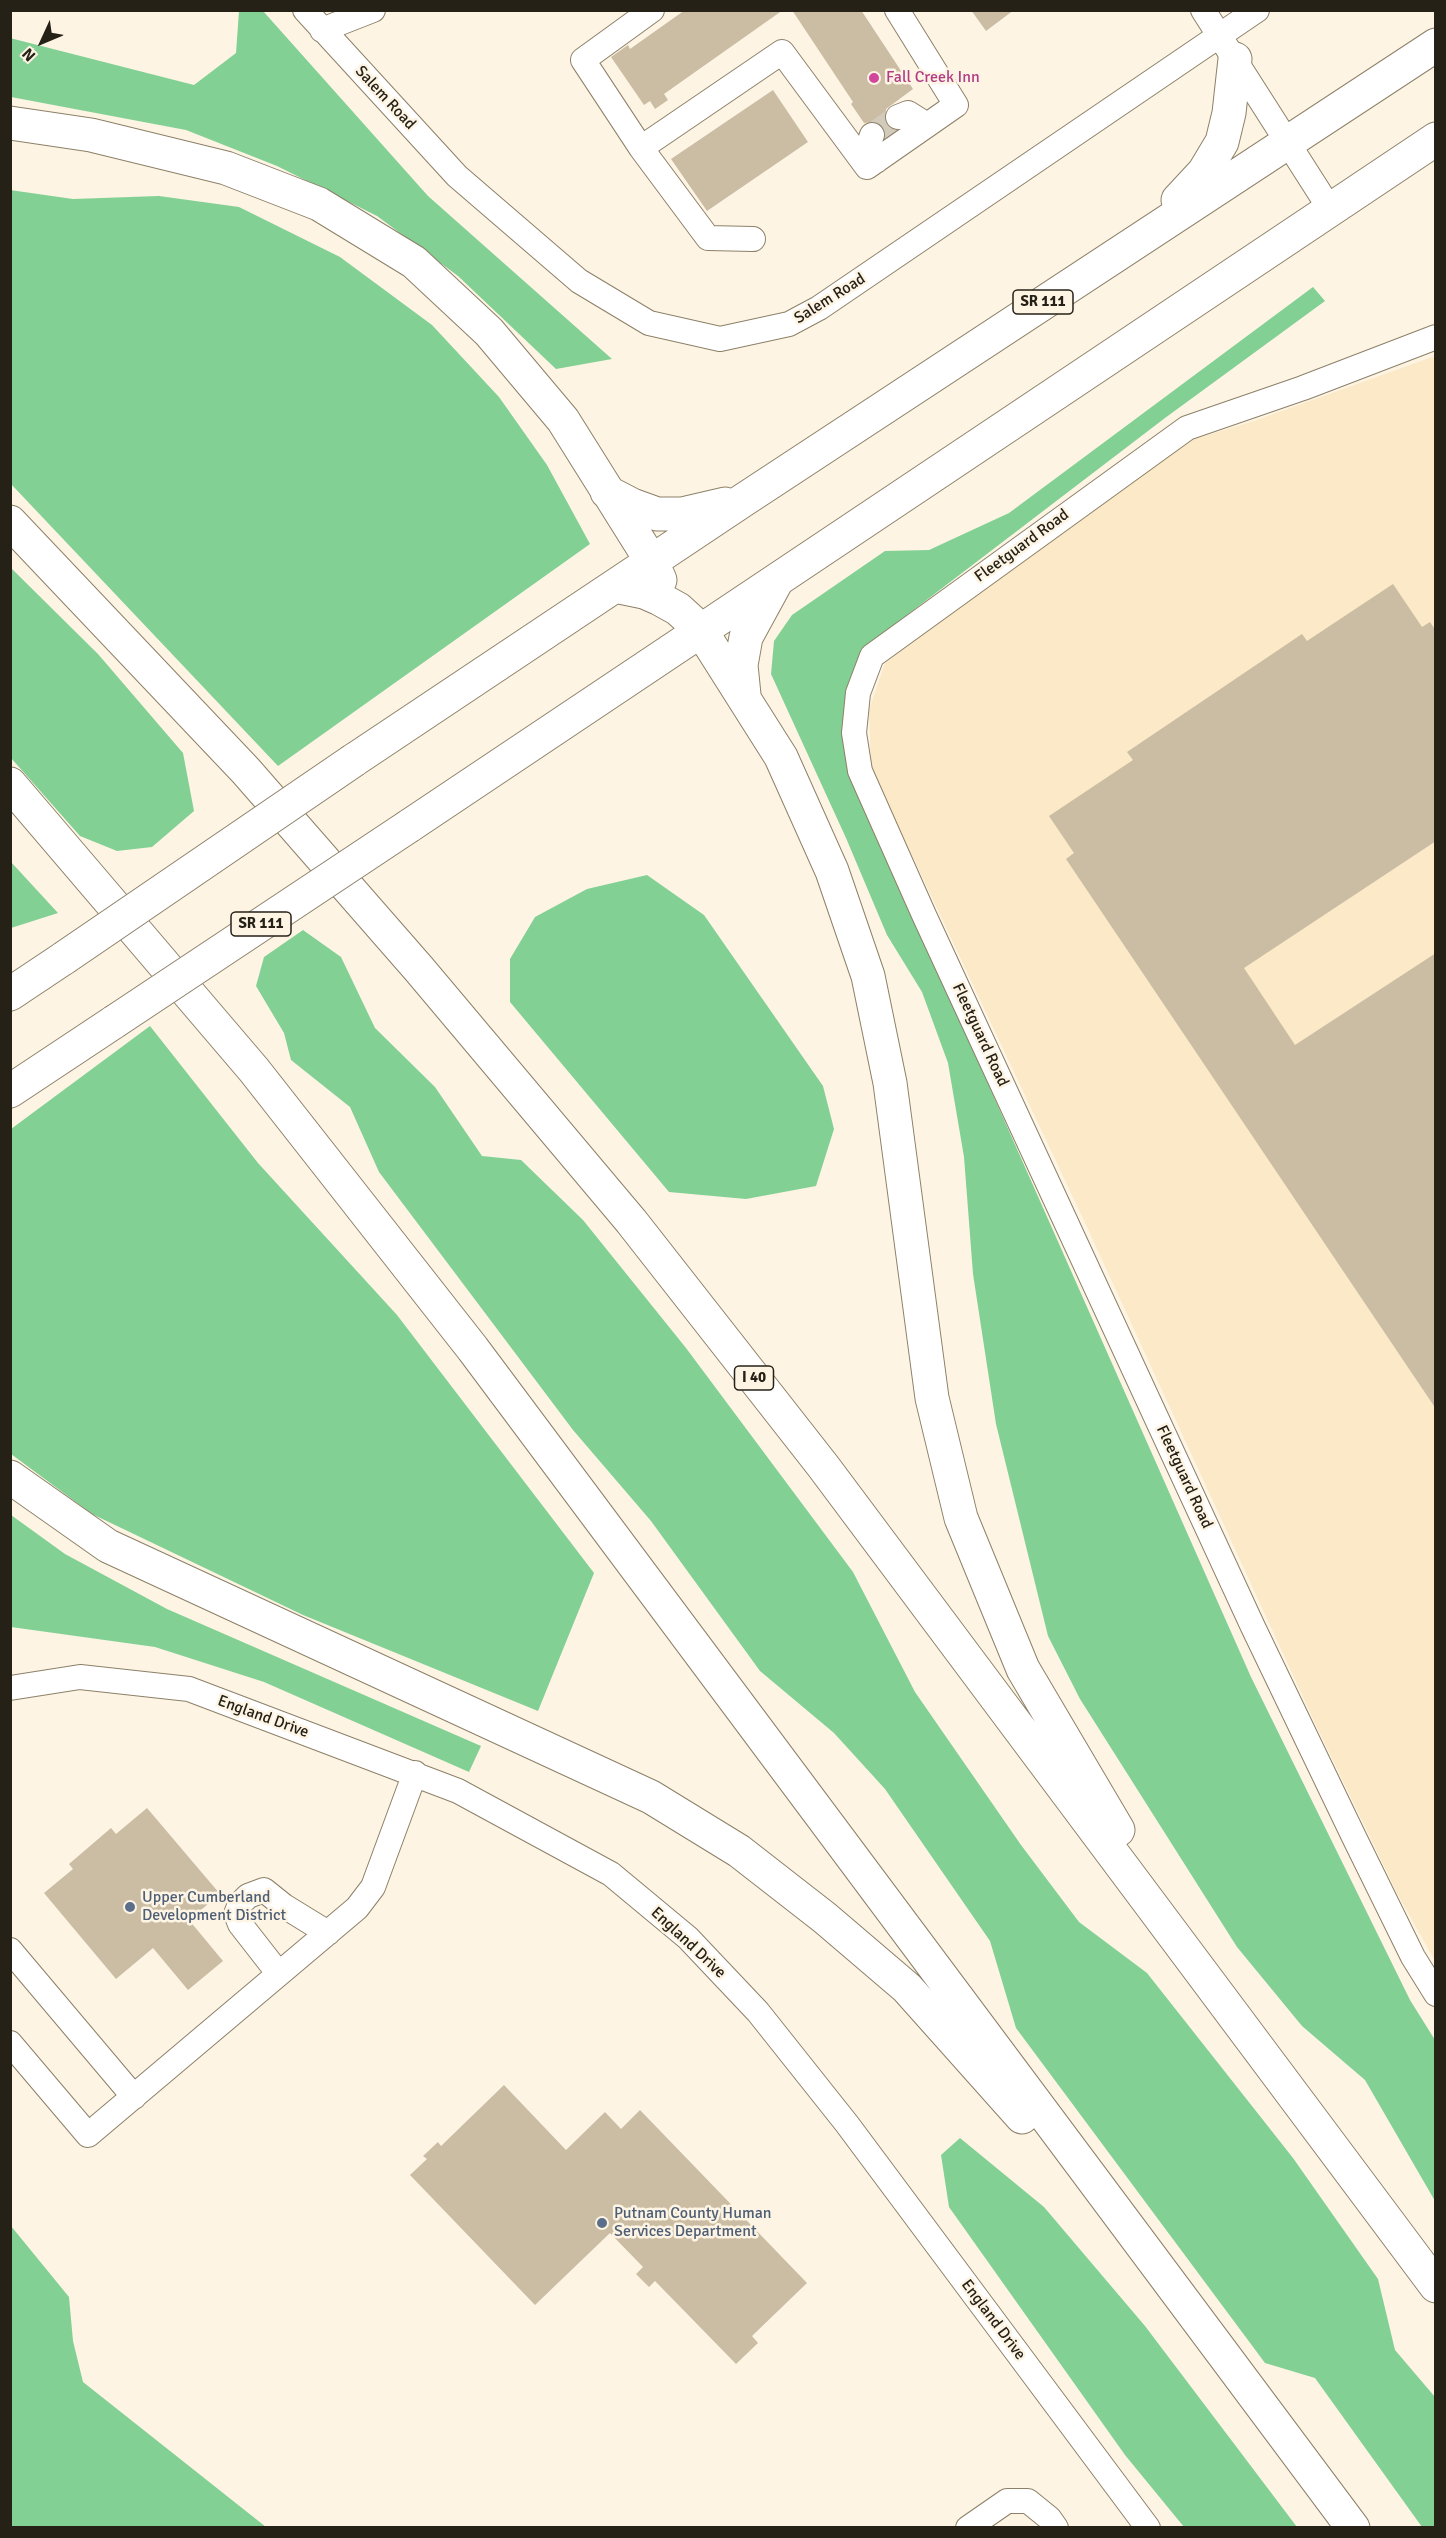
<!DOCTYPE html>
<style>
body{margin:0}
#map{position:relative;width:1446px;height:2538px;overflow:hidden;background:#fdf4e4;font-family:Signika,sans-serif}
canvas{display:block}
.frame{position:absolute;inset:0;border:12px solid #262117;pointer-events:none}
.north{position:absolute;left:12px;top:12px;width:60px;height:60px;-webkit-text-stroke:4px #fdf4e4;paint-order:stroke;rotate:226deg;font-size:16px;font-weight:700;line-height:24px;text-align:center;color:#262117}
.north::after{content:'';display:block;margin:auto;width:21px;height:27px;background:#262117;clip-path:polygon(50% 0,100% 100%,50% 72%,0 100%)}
</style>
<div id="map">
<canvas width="1446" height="2538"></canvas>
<div class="frame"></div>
<div class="north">N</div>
</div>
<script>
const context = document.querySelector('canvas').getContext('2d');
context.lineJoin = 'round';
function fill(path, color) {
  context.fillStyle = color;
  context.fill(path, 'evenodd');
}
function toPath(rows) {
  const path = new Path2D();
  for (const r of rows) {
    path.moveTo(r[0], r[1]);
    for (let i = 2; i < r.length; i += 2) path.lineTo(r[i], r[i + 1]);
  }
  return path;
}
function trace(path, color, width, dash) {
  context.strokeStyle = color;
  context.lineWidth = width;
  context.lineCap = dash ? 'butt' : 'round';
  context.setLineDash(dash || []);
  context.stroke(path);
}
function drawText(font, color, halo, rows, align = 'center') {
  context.font = font + ' Signika,sans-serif';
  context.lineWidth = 5;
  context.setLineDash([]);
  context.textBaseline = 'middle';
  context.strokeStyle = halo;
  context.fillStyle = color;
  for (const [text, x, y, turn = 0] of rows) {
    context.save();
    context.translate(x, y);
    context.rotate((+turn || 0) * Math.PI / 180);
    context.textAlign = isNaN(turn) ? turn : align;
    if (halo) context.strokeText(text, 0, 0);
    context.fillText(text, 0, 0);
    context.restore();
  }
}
const built = toPath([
 [1435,356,1435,1961,1398,1895,1315,1723,1087,1227,871,768,869,710,885,663,984,587,1192,440,1254,421]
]);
const forest = toPath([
 [239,11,263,11,428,196,612,359,556,369,458,276,377,216,277,166,186,130,11,97,10,38,194,85,236,53],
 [10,190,73,199,159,196,239,207,340,257,432,325,499,397,547,465,590,544,278,766,11,484],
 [1313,287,1325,301,1165,418,869,644,851,676,843,719,849,770,1251,1677,1410,2000,1435,2040,1435,2201,1365,2080,1302,2026,1237,1947,1080,1699,1048,1636,996,1424,973,1274,964,1157,948,1063,922,992,887,935,846,838,771,674,774,641,792,615,885,551,929,550,1009,513],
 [11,568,98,654,183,753,194,811,152,847,117,851,80,836,11,758],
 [10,862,11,862,58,913,11,928],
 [647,875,704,915,823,1086,834,1129,816,1186,746,1199,669,1192,510,1002,510,959,535,917,587,889],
 [303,930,341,957,375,1028,435,1087,482,1156,521,1160,583,1220,686,1348,853,1572,915,1692,1021,1845,1079,1922,1147,1973,1293,2158,1378,2279,1395,2350,1435,2397,1435,2527,1422,2527,1315,2378,1265,2363,1016,2028,990,1941,885,1789,834,1733,760,1671,651,1521,573,1430,379,1172,350,1107,291,1060,284,1033,256,986,264,957],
 [150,1026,258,1163,397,1315,594,1573,538,1711,303,1615,92,1514,11,1454,11,1129],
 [11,1515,65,1554,167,1609,481,1746,469,1772,264,1682,155,1647,11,1627],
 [960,2138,1044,2207,1145,2326,1297,2527,1184,2527,1125,2455,949,2207,941,2155],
 [11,2226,69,2297,73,2341,83,2382,266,2527,11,2527]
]);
const building = toPath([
 [685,10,783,10,664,94,668,100,655,109,650,101,644,105,611,57,628,45,630,49],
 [792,10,861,10,913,89,886,109,885,122,894,131,886,137,883,126,877,122,864,123,851,104,853,102],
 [971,10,1014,10,986,31],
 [773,90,808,142,707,211,671,159],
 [1393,584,1422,627,1430,622,1436,631,1436,841,1244,968,1295,1045,1436,953,1436,1409,1066,859,1074,853,1049,816,1133,760,1127,752,1302,634,1307,641],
 [147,1808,220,1894,189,1920,223,1961,188,1990,153,1948,116,1979,44,1893,73,1869,69,1864,111,1828,116,1834],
 [504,2085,566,2150,605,2112,621,2129,640,2110,807,2283,752,2336,758,2343,736,2364,655,2281,649,2287,636,2274,643,2267,610,2233,535,2305,410,2175,427,2159,423,2156,438,2142,441,2146]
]);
const minorTunnel = toPath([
 [872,135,898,117]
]);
const minor = toPath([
 [305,10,457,176,579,281,649,323,720,339,789,324,819,308,1257,10],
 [652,10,583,60,641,148,782,52,867,167,956,105,897,10],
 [1203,10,1330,209],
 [322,30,373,10],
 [898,117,908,113,927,125],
 [872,135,868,146,876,161],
 [641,148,708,238,753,239],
 [1436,337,1303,388,1187,428,872,656,858,693,854,733,860,771,924,915,1253,1627,1353,1835,1413,1957,1436,1994],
 [10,1688,80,1677,189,1689,458,1791,611,1874,688,1938,758,2012,847,2124,1148,2528],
 [10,1950,134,2097],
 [279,1974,240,1924,236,1914,240,1904,248,1896,264,1890,284,1906,328,1933],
 [10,2043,88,2135,357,1908,373,1887,415,1773],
 [968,2528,1007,2501,1028,2501,1049,2518,1056,2528]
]);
const highway = toPath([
 [10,123,91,135,226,168,319,204,414,262,489,332,563,420,652,562,660,580],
 [1178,200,1204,172,1222,142,1229,113,1235,59],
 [607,492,632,505,657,514,682,514,725,504],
 [10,522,246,771,419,969,631,1221,823,1466,1436,2286],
 [615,586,644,592,660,599,678,609,700,629,781,757,832,871,868,976,890,1083,932,1398,961,1518,1023,1669,1118,1830],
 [744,695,741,665,746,637,776,582],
 [354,760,742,501,1436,45],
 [10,784,254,1070,473,1349,1353,2528],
 [409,826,1436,139],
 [10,994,64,958],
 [10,1091,114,1022],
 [10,1477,108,1546,651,1797,739,1851,825,1918,907,1988,1022,2117]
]);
const highwayBridge = toPath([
 [64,958,354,760],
 [114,1022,409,826]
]);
const markers = [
 [874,78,6,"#d1479c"],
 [130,1907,6,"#5c6f8a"],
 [602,2223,6,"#5c6f8a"]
];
const shields = [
 [1043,302,60],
 [261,924,60],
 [754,1378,39]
];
const shieldNames = [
 ["SR 111",1043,302],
 ["SR 111",261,924],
 ["I 40",754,1378]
];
const hotelNames = [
 ["Fall Creek Inn",886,78]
];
const streetNames = [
 ["Salem Road",385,98,47],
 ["Salem Road",830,299,-32],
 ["Fleetguard Road",1022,546,-36],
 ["Fleetguard Road",980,1035,65],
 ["Fleetguard Road",1184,1477,65],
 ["England Drive",263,1717,20],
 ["England Drive",688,1943,43],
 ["England Drive",993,2320,53]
];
const serviceNames = [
 ["Upper Cumberland",142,1898],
 ["Development District",142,1916],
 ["Putnam County Human",614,2214],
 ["Services Department",614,2232]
];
fill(built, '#fbe9c7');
fill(forest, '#82d094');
fill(building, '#cbbda3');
trace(minorTunnel, '#d2cabb', 24, [24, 12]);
trace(minor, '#8d8068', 26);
trace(highway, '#8d8068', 35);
trace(minor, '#fff', 24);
trace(highway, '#fff', 33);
trace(highwayBridge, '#8d8068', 35, []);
trace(highwayBridge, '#fff', 33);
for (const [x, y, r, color] of markers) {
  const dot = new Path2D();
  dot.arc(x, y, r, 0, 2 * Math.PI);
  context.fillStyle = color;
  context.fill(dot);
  trace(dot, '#fdf4e4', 2);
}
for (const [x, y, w] of shields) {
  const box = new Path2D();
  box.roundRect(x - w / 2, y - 12, w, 24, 4.5);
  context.fillStyle = '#fdf4e4';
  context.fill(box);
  trace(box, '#262117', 1.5);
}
drawText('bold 15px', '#262117', null, shieldNames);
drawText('16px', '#b23c85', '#fdf4e4', hotelNames, 'left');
drawText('16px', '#262117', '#fdf4e4', streetNames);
drawText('16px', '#4e5e75', '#fdf4e4', serviceNames, 'left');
</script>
